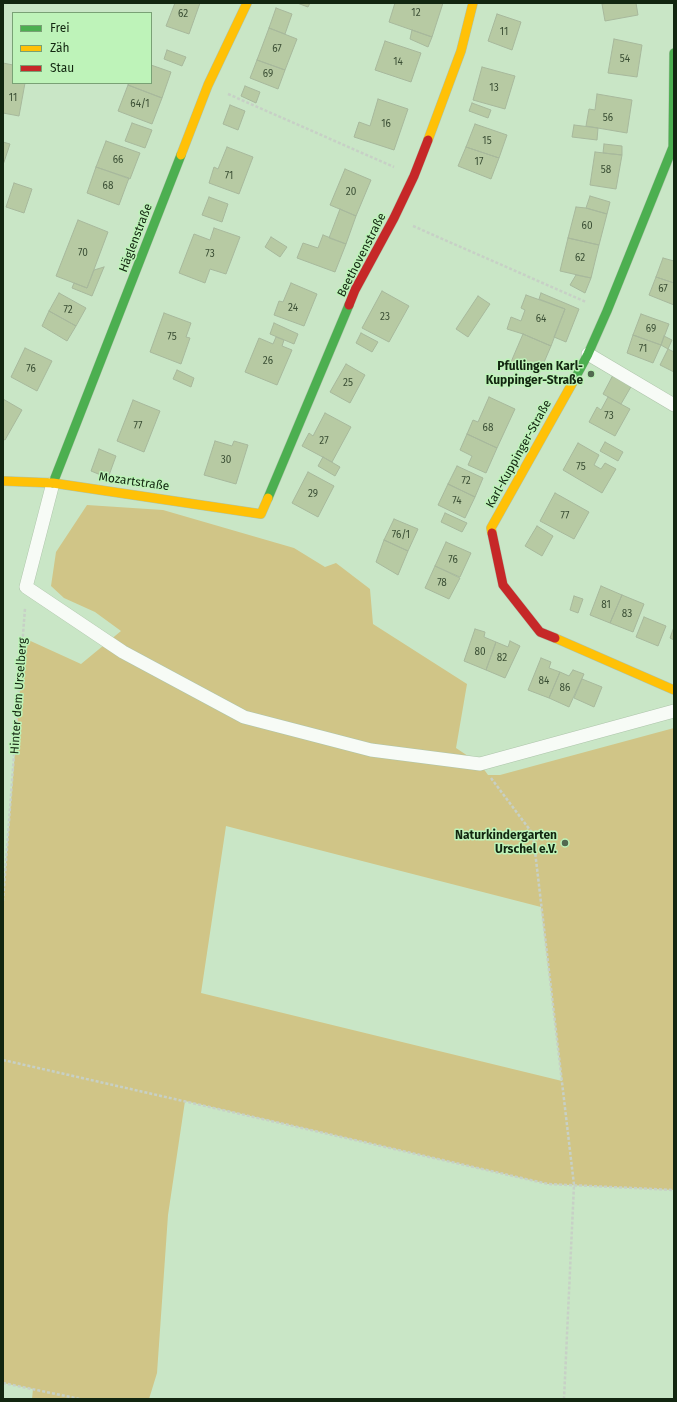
<!DOCTYPE html>
<meta charset="utf-8">
<style>
body{margin:0}
#map{position:relative;width:677px;height:1402px;overflow:hidden;background:#c9e6c6;font-family:"Fira Sans",sans-serif}
canvas{display:block}
.frame{position:absolute;inset:0;border:4px solid #122610;pointer-events:none}
.legend{position:absolute;left:12px;top:12px;width:140px;height:72px;box-sizing:border-box;background:#bef3b9;border:1px solid #79a175;margin:0;padding:5px 7px;list-style:none;font-size:12px;color:#122610}
.legend li{display:flex;align-items:center;gap:8px;height:20px}
.legend b{width:20px;border:1px solid #79a175}
</style>
<div id="map">
<canvas width="677" height="1402"></canvas>
<div class="frame"></div>
<ul class="legend">
<li><b style="height:5px;background:#4caf50"></b>Frei</li>
<li><b style="height:5px;background:#ffc107"></b>Zäh</li>
<li><b style="height:5px;background:#c62828"></b>Stau</li>
</ul>
</div>
<script>
const context = document.querySelector('canvas').getContext('2d');
context.lineJoin = 'round';
function fill(path, color) {
  context.fillStyle = color;
  context.fill(path, 'evenodd');
}
function toPath(rows) {
  const path = new Path2D();
  for (const r of rows) {
    path.moveTo(r[0], r[1]);
    for (let i = 2; i < r.length; i += 2) path.lineTo(r[i], r[i + 1]);
  }
  return path;
}
function trace(path, color, width, dash) {
  context.strokeStyle = color;
  context.lineWidth = width;
  context.lineCap = dash ? 'butt' : 'round';
  context.setLineDash(dash || []);
  context.stroke(path);
}
function drawText(font, color, halo, rows, align = 'center') {
  context.font = font + ' "Fira Sans",sans-serif';
  context.lineWidth = 3;
  context.setLineDash([]);
  context.textBaseline = 'middle';
  context.strokeStyle = halo;
  context.fillStyle = color;
  for (const [text, x, y, turn = 0] of rows) {
    context.save();
    context.translate(x, y);
    context.rotate((+turn || 0) * Math.PI / 180);
    context.textAlign = isNaN(turn) ? turn : align;
    if (halo) context.strokeText(text, 0, 0);
    context.fillText(text, 0, 0);
    context.restore();
  }
}
const green = toPath([
 [87,505,163,510,294,548,325,567,336,563,370,589,373,624,467,684,456,748,480,764,488,775,500,775,674,728,674,1190,548,1184,185,1101,168,1215,157,1373,149,1399,32,1399,33,1389,3,1383,3,901,24,638,81,664,121,631,95,612,64,598,51,586,56,552],
 [226,826,541,907,562,1081,201,993]
]);
const building = toPath([
 [175,3,200,3,189,34,166,26,175,3],
 [297,3,310,3,308,7,297,3],
 [395,3,443,3,432,37,389,22,395,3],
 [608,3,636,3,638,15,605,21,602,4,608,3],
 [276,8,292,14,285,34,269,28,276,8],
 [497,14,521,22,512,50,488,41,497,14],
 [269,28,297,39,285,70,257,60,269,28],
 [412,30,432,37,428,47,410,39,412,30],
 [614,39,642,45,637,77,608,73,614,39],
 [385,41,421,53,411,82,375,70,385,41],
 [167,50,186,57,182,66,164,59,167,50],
 [257,60,285,70,278,89,250,78,257,60],
 [3,63,13,65,13,83,25,83,19,116,3,113,3,63],
 [151,65,171,72,162,98,128,85,129,83,151,83,151,65],
 [482,67,515,76,505,109,473,100,482,67],
 [128,85,162,98,152,124,118,111,128,85],
 [245,86,260,92,256,103,241,96,245,86],
 [597,94,632,100,627,133,586,126,589,109,595,110,597,94],
 [378,99,408,109,394,150,354,137,359,122,370,126,378,99],
 [472,103,491,110,488,118,469,111,472,103],
 [230,105,245,111,238,130,223,124,230,105],
 [132,123,152,130,145,148,125,141,132,123],
 [475,124,507,135,499,158,466,147,475,124],
 [574,125,598,128,597,140,572,137,574,125],
 [106,141,140,153,130,179,96,167,106,141],
 [3,142,10,144,3,165,3,142],
 [604,144,622,146,622,155,603,153,604,144],
 [227,147,253,157,239,194,209,183,214,167,218,169,227,147],
 [466,147,499,158,491,179,458,166,466,147],
 [595,152,622,155,616,189,590,185,595,152],
 [96,167,129,178,119,205,87,193,96,167],
 [345,169,371,180,356,216,330,205,345,169],
 [14,183,32,189,24,213,6,207,14,183],
 [590,196,610,202,607,214,586,208,590,196],
 [209,197,228,204,222,222,202,215,209,197],
 [576,207,586,208,607,214,599,245,568,238,576,207],
 [340,209,356,216,346,244,329,238,340,209],
 [78,220,108,232,87,288,56,276,78,220],
 [214,228,240,237,226,274,210,269,205,283,179,273,194,234,210,240,214,228],
 [323,235,346,244,335,272,297,258,303,243,318,248,323,235],
 [271,237,287,247,280,257,265,247,271,237],
 [568,238,599,245,591,278,560,271,568,238],
 [663,258,674,261,674,283,656,277,663,258],
 [104,267,92,296,72,288,74,283,87,288,94,270,104,267],
 [576,275,591,278,585,293,570,285,576,275],
 [656,277,674,283,674,305,649,295,656,277],
 [291,283,317,294,304,326,274,315,279,301,283,302,291,283],
 [382,291,409,306,389,342,362,328,382,291],
 [59,293,86,308,76,326,49,311,59,293],
 [541,293,579,309,566,342,554,337,565,309,539,299,541,293],
 [526,295,565,309,551,346,523,334,507,329,511,317,521,321,525,310,521,308,526,295],
 [478,296,490,304,468,337,456,329,478,296],
 [49,311,76,326,67,341,42,326,49,311],
 [164,313,191,323,186,337,190,338,181,364,150,352,164,313],
 [641,314,669,324,661,345,633,335,641,314],
 [274,323,298,334,294,344,270,334,274,323],
 [361,333,378,342,372,352,356,343,361,333],
 [523,334,551,346,539,374,511,362,523,334],
 [633,335,661,345,653,363,627,353,633,335],
 [664,336,672,340,668,349,661,345,664,336],
 [276,337,284,340,282,346,292,350,277,385,245,372,259,338,273,344,276,337],
 [25,348,52,361,37,391,11,377,25,348],
 [668,349,674,352,674,372,660,365,668,349],
 [346,364,365,375,350,403,330,392,346,364],
 [177,370,194,378,191,387,173,379,177,370],
 [613,375,632,385,621,404,603,394,613,375],
 [489,397,515,409,497,448,467,434,473,420,478,422,489,397],
 [608,397,630,409,615,436,589,422,597,407,601,410,608,397],
 [3,399,22,410,5,440,3,439,3,399],
 [133,400,160,411,144,452,117,441,133,400],
 [325,413,351,427,332,462,302,446,309,433,313,436,325,413],
 [467,434,497,448,486,473,468,465,472,456,460,450,467,434],
 [215,441,232,446,234,441,248,445,236,484,204,475,215,441],
 [605,442,623,452,618,461,600,451,605,442],
 [578,443,599,455,594,465,601,469,605,463,616,469,602,493,563,470,578,443],
 [99,449,116,456,108,478,91,471,99,449],
 [323,457,340,467,335,476,318,466,323,457],
 [457,466,483,478,475,497,448,484,457,466],
 [308,472,334,486,318,517,292,503,308,472],
 [448,484,475,497,465,518,438,505,448,484],
 [555,493,589,512,574,539,540,521,555,493],
 [445,513,467,523,462,532,441,522,445,513],
 [394,519,418,529,408,551,384,540,394,519],
 [537,526,553,536,542,556,525,546,537,526],
 [384,540,408,551,398,575,376,562,384,540],
 [446,542,471,553,460,577,435,566,446,542],
 [435,566,460,578,449,599,425,588,435,566],
 [601,586,622,595,610,623,590,615,601,586],
 [622,595,644,604,633,632,610,623,622,595],
 [574,596,583,599,578,613,570,610,574,596],
 [644,617,666,626,658,646,636,637,644,617],
 [674,627,674,640,670,638,674,627],
 [475,629,485,632,484,637,496,642,486,670,464,661,475,629],
 [510,641,520,646,505,678,486,670,496,642,508,647,510,641],
 [541,658,551,662,549,668,560,672,549,698,528,690,541,658],
 [573,670,584,674,569,707,549,698,560,672,569,676,573,670],
 [582,679,602,687,594,707,574,698,582,679]
]);
const path = toPath([
 [228,94,394,167],
 [413,226,586,302],
 [491,778,533,834,574,1185,564,1399],
 [3,901,25,608],
 [3,1060,548,1184,674,1190],
 [3,1383,80,1399]
]);
const lane = toPath([
 [588,354,674,405],
 [53,483,26,587,123,652,244,717,371,750,480,764,674,711]
]);
const fast = toPath([
 [573,382,588,354,607,311,673,147,674,53],
 [53,483,181,155],
 [268,498,349,305]
]);
const slow = toPath([
 [428,140,461,51,473,3],
 [181,155,208,85,247,3],
 [3,481,53,483,261,514,268,498],
 [492,533,491,528,573,382],
 [555,638,674,690]
]);
const jam = toPath([
 [349,305,355,290,394,218,414,176,428,140],
 [492,533,503,585,540,632,555,638]
]);
const markers = [
 [591,374,4,"#526950"],
 [565,843,4,"#526950"]
];
const numberNames = [
 ["12",416,13],
 ["62",183,14],
 ["11",504,32],
 ["67",277,49],
 ["54",625,59],
 ["14",398,62],
 ["69",268,74],
 ["13",494,88],
 ["11",13,98],
 ["64/1",140,104],
 ["56",608,118],
 ["16",386,124],
 ["15",487,141],
 ["66",118,160],
 ["17",479,162],
 ["58",606,170],
 ["71",229,176],
 ["68",108,186],
 ["20",351,192],
 ["60",587,226],
 ["70",83,253],
 ["73",210,254],
 ["62",580,258],
 ["67",663,289],
 ["24",293,308],
 ["72",68,310],
 ["23",385,317],
 ["64",541,319],
 ["69",651,329],
 ["75",172,337],
 ["71",643,349],
 ["26",268,361],
 ["76",31,369],
 ["25",348,383],
 ["73",609,416],
 ["77",138,426],
 ["68",488,428],
 ["27",324,441],
 ["30",226,460],
 ["75",581,467],
 ["72",466,481],
 ["29",313,494],
 ["74",457,501],
 ["77",565,516],
 ["76/1",401,535],
 ["76",453,560],
 ["78",442,583],
 ["81",606,605],
 ["83",627,614],
 ["80",480,652],
 ["82",502,658],
 ["84",544,681],
 ["86",565,688]
];
const streetNames = [
 ["Häglenstraße",136,238,-69],
 ["Beethovenstraße",362,255,-63],
 ["Karl-Kuppinger-Straße",519,454,-61],
 ["Mozartstraße",134,482,8],
 ["Hinter dem Urselberg",19,696,-86]
];
const poiNames = [
 ["Pfullingen Karl-",583,367],
 ["Kuppinger-Straße",583,381],
 ["Naturkindergarten",557,836],
 ["Urschel e.V.",557,850]
];
fill(green, '#d0c587');
fill(building, '#b7caa3');
trace(building, '#a7b89c', 1);
trace(lane, '#adc4aa', 14);
trace(fast, '#adc4aa', 10);
trace(slow, '#adc4aa', 10);
trace(jam, '#adc4aa', 10);
trace(path, '#c7d0c6', 2.5, [3, 2]);
trace(lane, '#f7fbf6', 13);
trace(fast, '#4caf50', 9);
trace(slow, '#ffc107', 9);
trace(jam, '#c62828', 9);
for (const [x, y, r, color] of markers) {
  const dot = new Path2D();
  dot.arc(x, y, r, 0, 2 * Math.PI);
  context.fillStyle = color;
  context.fill(dot);
  trace(dot, '#bef3b9', 1.5);
}
drawText('10px', '#3b4f35', null, numberNames);
drawText('12px', '#122610', '#bef3b9', streetNames);
drawText('bold 12px', '#122610', '#bef3b9', poiNames, 'right');
</script>
